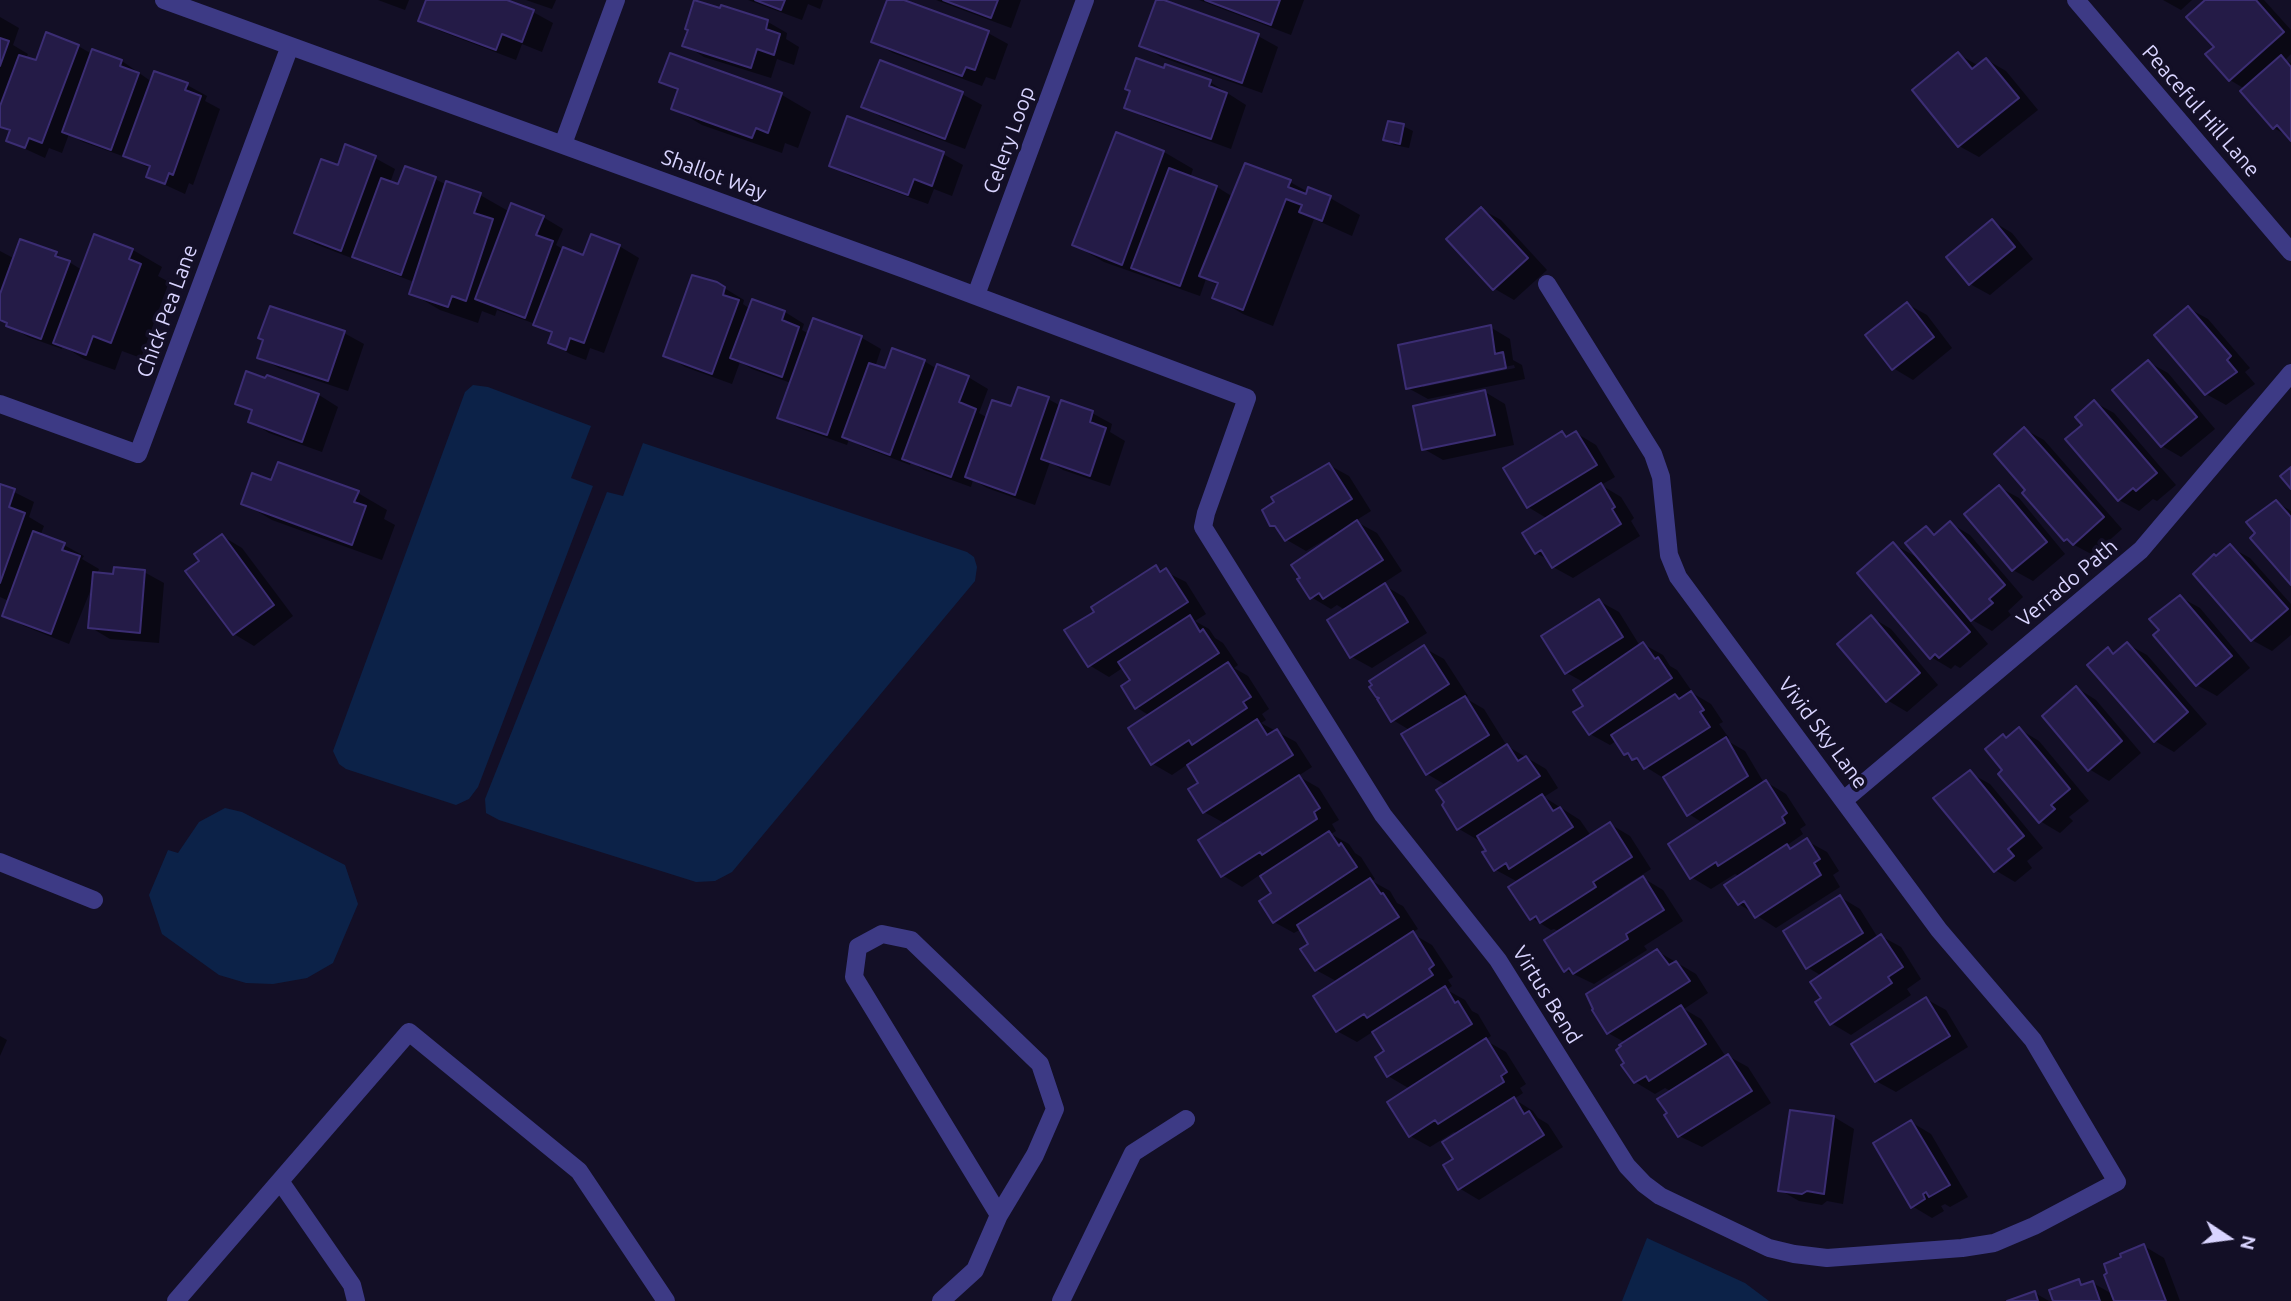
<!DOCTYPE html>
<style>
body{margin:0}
#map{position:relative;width:2291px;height:1301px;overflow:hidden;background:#130f26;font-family:Ubuntu,sans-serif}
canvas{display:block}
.north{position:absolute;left:2193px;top:1203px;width:70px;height:70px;-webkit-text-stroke:5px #130f26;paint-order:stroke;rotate:103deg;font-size:19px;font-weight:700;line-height:28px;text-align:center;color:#d9d4ff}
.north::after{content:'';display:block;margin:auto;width:24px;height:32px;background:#d9d4ff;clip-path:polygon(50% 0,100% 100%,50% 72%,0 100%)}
</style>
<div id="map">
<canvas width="2291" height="1301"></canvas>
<div class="north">N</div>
</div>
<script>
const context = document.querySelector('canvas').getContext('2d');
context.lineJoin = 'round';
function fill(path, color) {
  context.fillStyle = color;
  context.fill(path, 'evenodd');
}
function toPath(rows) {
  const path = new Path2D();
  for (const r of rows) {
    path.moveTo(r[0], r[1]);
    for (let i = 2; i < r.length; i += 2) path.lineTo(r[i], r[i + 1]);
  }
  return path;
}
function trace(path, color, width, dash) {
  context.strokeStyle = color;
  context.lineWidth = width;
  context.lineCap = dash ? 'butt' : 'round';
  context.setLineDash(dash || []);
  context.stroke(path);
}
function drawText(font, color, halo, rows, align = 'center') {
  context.font = font + ' Ubuntu,sans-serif';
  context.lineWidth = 7;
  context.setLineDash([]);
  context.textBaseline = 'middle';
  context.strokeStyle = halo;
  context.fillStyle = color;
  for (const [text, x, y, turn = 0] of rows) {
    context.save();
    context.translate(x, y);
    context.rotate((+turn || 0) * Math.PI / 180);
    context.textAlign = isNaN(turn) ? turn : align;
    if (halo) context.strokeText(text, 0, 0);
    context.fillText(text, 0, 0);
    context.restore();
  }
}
const water = toPath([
 [473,385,488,387,591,426,571,478,593,486,478,787,469,799,456,805,346,769,339,764,333,751,465,392],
 [643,443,967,552,974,557,977,567,975,581,732,872,715,881,696,882,499,820,486,813,485,799,607,492,623,496],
 [225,808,242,812,345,865,358,904,333,963,307,978,273,984,246,983,219,975,162,934,149,895,168,850,178,853,199,822],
 [1647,1238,1745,1283,1769,1301,1622,1301]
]);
const shadow = toPath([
 [378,0,409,0,405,10],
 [428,0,502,0,533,12,553,23,542,52,522,44,516,60,440,31,420,20],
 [526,0,556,0,552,9],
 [748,0,823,0,820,9,808,4,802,20],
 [889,0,899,0,988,33,1008,44,995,80,986,77,982,86,893,53,874,42],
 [936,0,1021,0,1011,28],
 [1158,0,1258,36,1278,47,1262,93,1161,57,1142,45],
 [1199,0,1304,0,1291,35],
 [2163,0,2192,0,2181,10],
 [2207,0,2264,0,2291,30,2291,54,2285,60,2291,63,2291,138,2274,128,2245,89,2230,80,2208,54,2216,47],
 [0,17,19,28,13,45,28,54,26,59,37,63,78,46,92,54,93,51,122,61,152,82,187,85,207,96,205,101,220,109,193,185,189,183,185,194,148,177,151,169,131,159,83,142,69,134,62,153,49,148,45,158,8,141,11,132,0,127],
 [768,22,787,33,786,39,799,47,794,65,777,59,771,78,704,57,685,45],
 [1958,54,1979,66,1987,60,2006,71,2038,110,1979,157,1959,146],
 [671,55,782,95,811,112,798,148,785,143,782,153,702,125,673,108,679,92,662,82],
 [1210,82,1246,105,1231,149,1146,118,1126,107],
 [962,94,982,105,965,149,883,118,864,107],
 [848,118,943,154,963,165,952,196,934,189,928,204,850,176,831,165],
 [1403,126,1413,131,1409,148,1394,145,1385,139],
 [346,147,375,158,395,169,390,183,399,186,435,179,447,185,480,195,510,212,543,217,563,229,556,245,564,250,584,257,619,246,639,258,604,353,590,348,586,360,570,354,550,342,553,334,538,325,497,310,495,316,482,311,478,323,440,310,411,293,414,282,315,244,296,233,339,167],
 [1164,152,1193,169,1190,178,1217,187,1233,197,1290,182,1308,192,1309,190,1330,198,1360,215,1352,236,1314,219,1273,326,1243,314,1214,297,1219,286,1206,279,1200,296,1104,262,1074,245],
 [1481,209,1501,220,1547,270,1514,300,1495,289,1449,239],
 [1992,221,2012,233,2033,259,1990,295,1970,284,1948,257],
 [133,250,162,267,158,276,169,282,141,358,122,351,115,370,84,359,63,346,62,349,28,337,0,320,0,251,15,259,56,254,82,270],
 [716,283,744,300,743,304,750,309,753,301,785,312,804,324,802,330,809,334,814,320,862,338,881,349,875,367,886,371,924,361,937,369,968,377,988,389,979,413,988,418,1013,408,1019,389,1048,399,1061,406,1092,413,1112,424,1110,432,1125,441,1110,486,1063,470,1050,462,1035,505,987,488,973,480,971,487,924,470,911,462,910,465,863,447,849,439,847,445,799,428,779,417,791,383,752,369,740,362,732,384,685,367,666,355],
 [1907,304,1927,315,1952,348,1913,380,1893,368],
 [2188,308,2208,319,2250,368,2245,372,2255,384,2226,405,2206,394],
 [1490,327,1510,339,1513,360,1522,365,1525,379,1428,399,1408,388],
 [1514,365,1515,368,1423,387,1423,384],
 [344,333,364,344,348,391,279,368,259,357],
 [2148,362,2168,373,2215,429,2181,457,2162,446],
 [268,377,319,395,338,407,322,452,269,433,250,421,253,412,237,403],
 [1485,392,1505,404,1514,445,1443,460,1424,449],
 [2094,402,2114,413,2176,485,2157,501,2153,499,2139,511,2119,500,2085,425],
 [2024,429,2044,440,2122,529,2093,555,2065,540,2028,490],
 [1562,433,1569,437,1576,433,1596,445,1615,477,1601,485,1621,497,1634,518,1631,521,1640,536,1573,578,1553,567,1549,560,1536,553,1548,519,1528,507],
 [1329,465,1349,476,1371,511,1355,521,1377,533,1402,571,1382,584,1404,597,1427,633,1372,668,1352,657,1345,610,1337,605,1331,609,1311,597,1333,539,1331,536,1306,551,1287,540,1280,530,1271,525],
 [272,482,358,493,387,510,384,519,395,525,382,560,272,520,243,503],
 [0,485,34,502,29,517,44,526,40,536,64,545,84,556,82,559,99,569,97,574,114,575,144,572,164,583,159,643,110,639,90,627,93,584,69,644,24,626,4,615,9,601,0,597],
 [1999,487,2019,498,2065,554,2033,581,2013,570],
 [2276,502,2291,511,2291,583,2248,522],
 [1950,523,1970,535,2023,597,2008,611,2011,615,1992,631,1965,616,1988,644,1960,668,1955,665,1951,669,1931,657,1893,544,1920,559,1926,528,1937,534],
 [222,536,242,548,293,616,254,646,234,634,201,561],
 [2230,547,2250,558,2291,604,2291,635,2272,651,2252,640,2195,574],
 [1156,567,1186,582,1206,614,1195,621,1209,629,1215,638,1223,643,1238,665,1234,668,1248,676,1269,709,1262,714,1266,720,1261,723,1296,742,1312,767,1298,776,1319,788,1339,820,1332,824,1336,831,1331,834,1349,844,1355,853,1361,857,1375,879,1372,881,1390,891,1397,903,1403,906,1418,929,1411,933,1432,945,1453,977,1448,980,1452,986,1447,990,1465,1000,1472,1011,1478,1014,1491,1036,1485,1040,1506,1052,1526,1084,1520,1088,1523,1093,1514,1099,1533,1111,1538,1118,1548,1124,1563,1147,1479,1200,1459,1188,1455,1160,1458,1134,1454,1132,1430,1147,1410,1136,1410,1089,1388,1076,1387,1051,1374,1031,1357,1042,1337,1031,1338,982,1316,970,1310,944,1301,929,1294,933,1274,922,1274,894,1261,874,1242,887,1222,875,1226,824,1204,812,1201,783,1188,764,1172,775,1153,764,1150,716,1136,707,1132,681,1124,667,1109,677,1089,665,1096,612],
 [2180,597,2200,608,2250,668,2217,696,2197,685,2155,636,2161,631],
 [1599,601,1619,612,1640,646,1643,644,1663,655,1670,666,1677,670,1691,690,1689,691,1711,704,1723,722,1719,724,1729,738,1726,740,1745,751,1764,783,1766,782,1786,794,1806,825,1800,829,1803,834,1786,846,1792,849,1807,841,1827,852,1839,871,1833,875,1840,887,1776,928,1739,904,1740,876,1735,874,1711,889,1691,877,1703,823,1689,814,1665,779,1625,754,1616,741,1610,745,1590,734,1585,706,1585,683,1567,673],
 [1871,617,1891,629,1938,685,1907,712,1887,700],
 [2127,644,2147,655,2207,724,2174,752,2155,741,2108,649,2116,654],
 [1424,648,1444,659,1468,696,1465,698,1484,709,1507,746,1546,769,1558,788,1544,797,1580,820,1591,836,1610,824,1630,836,1651,869,1612,894,1614,897,1643,878,1663,890,1683,921,1644,946,1647,950,1594,984,1565,970,1560,932,1554,929,1551,930,1532,918,1518,882,1496,870,1480,839,1478,840,1459,829,1446,785,1427,774,1411,731,1393,720],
 [2077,688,2096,700,2141,753,2109,781,2089,769],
 [2019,729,2039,741,2089,801,2069,817,2073,821,2060,833,2040,821,2005,770,2004,737,2008,739],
 [1970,773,1990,784,2043,848,2027,861,2032,868,2015,882,1995,870],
 [1840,897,1860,909,1878,938,1881,936,1901,947,1921,979,1907,989,1911,995,1851,1035,1831,1023,1823,999,1822,976,1807,967],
 [1657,951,1696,974,1708,993,1684,1009,1701,1019,1726,1057,1728,1056,1748,1067,1771,1103,1702,1147,1679,1136,1672,1092,1665,1088,1655,1094,1635,1082,1626,1043,1608,1033],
 [1926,999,1946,1010,1968,1047,1896,1092,1876,1081],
 [0,1036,7,1040,0,1056],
 [1834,1117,1854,1129,1843,1204,1827,1201,1822,1205,1799,1201,1780,1190],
 [1911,1122,1931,1134,1968,1197,1950,1207,1945,1204,1941,1206,1944,1211,1932,1218,1912,1206],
 [2144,1246,2164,1258,2180,1301,2054,1301,2079,1281,2086,1285,2093,1283,2114,1295],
 [2035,1293,2049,1301,2012,1301]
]);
const building = toPath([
 [426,0,507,0,534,10,522,42,502,34,496,50,418,21,426,0],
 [694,0,720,8,721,5,768,20,766,29,780,34,774,55,757,49,751,68,682,46,688,30,685,29,694,0],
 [755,0,785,0,781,10,755,0],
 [887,0,904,0,989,31,975,70,966,67,962,76,871,42,887,0],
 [943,0,998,0,991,18,943,0],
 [1156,0,1164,0,1259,34,1242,83,1139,46,1156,0],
 [1205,0,1280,0,1271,25,1205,0],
 [2205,0,2256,0,2284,32,2229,81,2205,54,2214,47,2186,17,2205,0],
 [46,32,79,45,42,143,29,138,25,148,6,141,10,130,0,127,0,106,19,55,36,60,46,32],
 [0,38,9,41,0,66,0,38],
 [92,49,122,60,120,66,139,73,111,150,62,132,92,49],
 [1958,52,1972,69,1986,58,2019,98,1958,147,1912,90,1958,52],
 [670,53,782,93,768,133,756,128,752,138,671,109,678,89,659,82,670,53],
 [2281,55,2291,67,2291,141,2277,125,2273,129,2240,91,2281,55],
 [1136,58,1164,68,1165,64,1211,80,1209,86,1227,93,1211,139,1124,108,1130,91,1125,89,1136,58],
 [880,60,963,92,945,139,861,107,880,60],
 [154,71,188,83,185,90,201,96,173,175,169,173,165,184,146,177,150,166,123,156,154,71],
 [847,116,944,152,932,186,914,179,908,195,829,166,847,116],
 [1388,121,1404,124,1400,144,1383,140,1388,121],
 [1116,132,1164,151,1122,265,1072,245,1116,132],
 [345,144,376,156,341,251,294,233,321,159,338,165,345,144],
 [1245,163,1291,180,1288,187,1306,194,1308,187,1331,196,1322,221,1299,212,1302,205,1286,199,1243,310,1212,298,1218,283,1199,276,1245,163],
 [405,166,436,177,401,275,352,257,381,178,398,184,405,166],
 [1169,168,1217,186,1180,286,1131,268,1169,168],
 [446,181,481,193,474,213,493,219,466,301,452,296,448,307,409,294,446,181],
 [511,203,544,216,536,235,553,241,525,318,475,299,511,203],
 [1481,207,1528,258,1493,290,1446,239,1481,207],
 [1992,219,2015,247,1969,285,1946,257,1992,219],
 [94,234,133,249,129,259,141,264,111,343,93,336,86,355,53,343,94,234],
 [591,234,620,245,584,343,570,338,566,350,548,343,552,332,533,325,563,247,583,255,591,234],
 [20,239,57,252,55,256,70,261,41,339,6,326,7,323,0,320,0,294,20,239],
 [692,275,717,282,725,287,723,295,739,300,712,374,663,356,692,275],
 [752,299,785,311,782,320,799,327,782,377,730,358,752,299],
 [1907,302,1934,337,1892,370,1865,335,1907,302],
 [270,306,345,331,328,381,257,358,263,340,258,338,270,306],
 [2188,306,2231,356,2227,360,2237,372,2205,395,2154,335,2188,306],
 [813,318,862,336,827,435,777,418,813,318],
 [1491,325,1495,354,1503,352,1506,368,1406,389,1398,345,1491,325],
 [892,348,925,360,890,455,842,437,869,363,885,368,892,348],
 [2148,360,2197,417,2161,447,2112,390,2148,360],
 [937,364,969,376,959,402,976,409,951,477,902,459,937,364],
 [246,371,265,378,267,375,319,394,302,442,248,422,252,410,235,404,246,371],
 [1018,387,1049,397,1015,495,965,477,992,400,1011,406,1018,387],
 [1485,390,1495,435,1422,450,1413,406,1485,390],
 [1061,400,1093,411,1090,422,1106,428,1090,476,1041,459,1061,400],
 [2094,400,2157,473,2136,491,2133,488,2118,501,2065,439,2082,425,2075,417,2094,400],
 [2024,427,2104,517,2073,545,2067,539,2064,541,2022,493,2025,490,1994,454,2024,427],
 [1562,431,1566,437,1576,431,1597,465,1527,508,1503,468,1562,431],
 [278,462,359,491,354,502,366,506,352,545,241,504,252,473,271,480,278,462],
 [1329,463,1352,499,1285,541,1275,526,1270,526,1262,510,1274,502,1271,497,1329,463],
 [2291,467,2291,489,2280,476,2291,467],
 [1601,483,1615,507,1612,509,1621,524,1552,568,1541,550,1535,554,1522,533,1601,483],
 [0,484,15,489,9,507,25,513,0,583,0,484],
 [1999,485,2047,542,2012,571,1964,514,1999,485],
 [2276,500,2291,517,2291,585,2250,538,2255,533,2246,522,2276,500],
 [1357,520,1383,560,1323,599,1319,593,1310,599,1297,579,1300,578,1291,565,1357,520],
 [1950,521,2005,585,1989,599,1993,603,1971,621,1905,543,1926,526,1934,535,1950,521],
 [33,531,65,543,62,550,80,556,51,634,2,616,33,531],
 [222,534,274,605,233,635,185,571,199,561,194,554,222,534],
 [1893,542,1970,632,1939,658,1935,654,1930,659,1857,573,1893,542],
 [2230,544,2288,609,2251,641,2193,574,2214,554,2216,556,2230,544],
 [1156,565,1160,572,1166,568,1188,602,1088,667,1064,630,1094,612,1091,607,1156,565],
 [114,567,145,570,140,633,88,628,93,572,113,574,114,567],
 [1385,583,1408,622,1350,658,1327,620,1385,583],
 [2180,595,2232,656,2196,686,2153,635,2159,630,2149,619,2180,595],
 [1599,599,1623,637,1565,674,1541,636,1599,599],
 [1190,615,1200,632,1203,629,1219,653,1135,709,1121,686,1130,680,1118,662,1190,615],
 [1871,615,1920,673,1886,702,1837,644,1871,615],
 [1643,642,1655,659,1658,657,1672,678,1589,735,1573,712,1583,706,1573,690,1643,642],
 [2127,642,2188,712,2154,742,2087,665,2108,647,2113,654,2127,642],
 [1424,645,1449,684,1391,722,1377,699,1379,698,1376,697,1369,687,1372,685,1369,681,1424,645],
 [1228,662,1251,697,1243,702,1247,708,1192,745,1189,740,1151,765,1128,728,1228,662],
 [2076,686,2122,741,2088,771,2042,716,2076,686],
 [1691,691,1704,710,1700,712,1710,727,1644,769,1637,758,1632,760,1628,753,1624,755,1611,735,1675,694,1679,699,1691,691],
 [1465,696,1489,735,1426,775,1401,734,1465,696],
 [1257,719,1267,735,1277,729,1293,755,1203,813,1188,789,1198,783,1187,765,1257,719],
 [2019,727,2070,789,2051,805,2055,809,2039,823,1998,774,2002,770,1985,749,2003,734,2006,738,2019,727],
 [1726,737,1748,776,1687,816,1663,777,1726,737],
 [1507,744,1518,761,1526,756,1540,776,1457,830,1442,805,1444,802,1436,790,1507,744],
 [1970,770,2024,836,2008,849,2014,856,1994,872,1933,798,1970,770],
 [1299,775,1320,808,1314,812,1317,819,1262,855,1260,852,1221,877,1198,840,1299,775],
 [1766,780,1787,813,1782,817,1785,823,1718,866,1716,862,1690,879,1668,844,1766,780],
 [1542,794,1553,811,1560,807,1573,827,1509,869,1506,863,1494,871,1482,852,1486,851,1477,836,1542,794],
 [1610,822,1632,857,1593,882,1596,887,1540,923,1536,916,1530,920,1508,887,1610,822],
 [1329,831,1339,846,1341,843,1357,867,1273,923,1259,901,1271,893,1260,876,1329,831],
 [1807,838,1820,859,1814,863,1821,875,1755,918,1744,901,1738,905,1724,885,1787,844,1790,849,1807,838],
 [1643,876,1664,910,1626,934,1628,939,1573,974,1569,968,1564,972,1544,940,1643,876],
 [1370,878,1381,894,1383,893,1399,917,1315,971,1300,949,1308,944,1297,925,1370,878],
 [1840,895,1863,933,1806,969,1783,931,1840,895],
 [1413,931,1434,965,1429,969,1433,975,1367,1018,1364,1014,1336,1032,1313,996,1413,931],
 [1881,934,1903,967,1888,977,1892,983,1830,1025,1815,1002,1821,998,1810,982,1881,934],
 [1657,949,1669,965,1676,961,1690,981,1607,1034,1592,1010,1593,1009,1586,994,1657,949],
 [1445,986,1455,1003,1458,1001,1472,1024,1387,1077,1375,1057,1384,1051,1372,1032,1445,986],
 [1926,997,1950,1036,1875,1082,1851,1044,1926,997],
 [1681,1005,1706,1044,1649,1081,1646,1076,1634,1083,1621,1065,1624,1063,1616,1050,1621,1046,1619,1045,1681,1005],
 [1486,1038,1507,1072,1501,1076,1504,1082,1438,1124,1435,1120,1409,1137,1387,1102,1486,1038],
 [1728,1054,1752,1091,1678,1137,1664,1115,1667,1113,1657,1099,1728,1054],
 [1514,1097,1524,1114,1529,1111,1544,1135,1458,1190,1443,1165,1453,1159,1442,1142,1514,1097],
 [1790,1110,1834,1116,1824,1194,1807,1191,1802,1194,1778,1191,1790,1110],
 [1911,1120,1950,1185,1929,1197,1926,1192,1923,1194,1925,1199,1911,1208,1873,1143,1911,1120],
 [2144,1244,2166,1301,2114,1301,2104,1275,2107,1273,2104,1264,2121,1257,2120,1254,2144,1244],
 [2079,1279,2081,1285,2093,1281,2100,1301,2053,1301,2049,1290,2079,1279],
 [2035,1291,2038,1301,2007,1301,2035,1291]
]);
const minor = toPath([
 [164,0,907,270,1247,398,1206,513,1203,527,1383,815,1498,960,1627,1166,1644,1184,1660,1196,1769,1248,1794,1254,1827,1258,1962,1248,1994,1243,2034,1226,2117,1182,2033,1040,1939,930,1678,577,1669,555,1661,477,1653,454,1547,284],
 [2076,0,2291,252],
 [563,144,616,0],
 [976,295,1085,0],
 [0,404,138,454,290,46],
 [1844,800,2141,550,2291,373],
 [0,862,94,900],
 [280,1181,352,1285,356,1301],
 [176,1301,409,1032,579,1171,666,1301],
 [941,1301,975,1270,999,1215,1035,1155,1055,1109,1040,1064,911,940,882,934,858,947,854,977,999,1215],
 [1061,1301,1133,1153,1186,1119]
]);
const streetNames = [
 ["Peaceful Hill Lane",2201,111,49],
 ["Celery Loop",1009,140,-70],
 ["Shallot Way",714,175,20],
 ["Chick Pea Lane",167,311,-70],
 ["Verrado Path",2067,583,-40],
 ["Vivid Sky Lane",1823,733,53],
 ["Virtus Bend",1547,995,58]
];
fill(water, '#0c2248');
fill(shadow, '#0007');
fill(building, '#241b47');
trace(building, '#3b2d73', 2);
trace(minor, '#3d3a85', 18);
drawText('21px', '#d9d4ff', '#130f26', streetNames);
</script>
